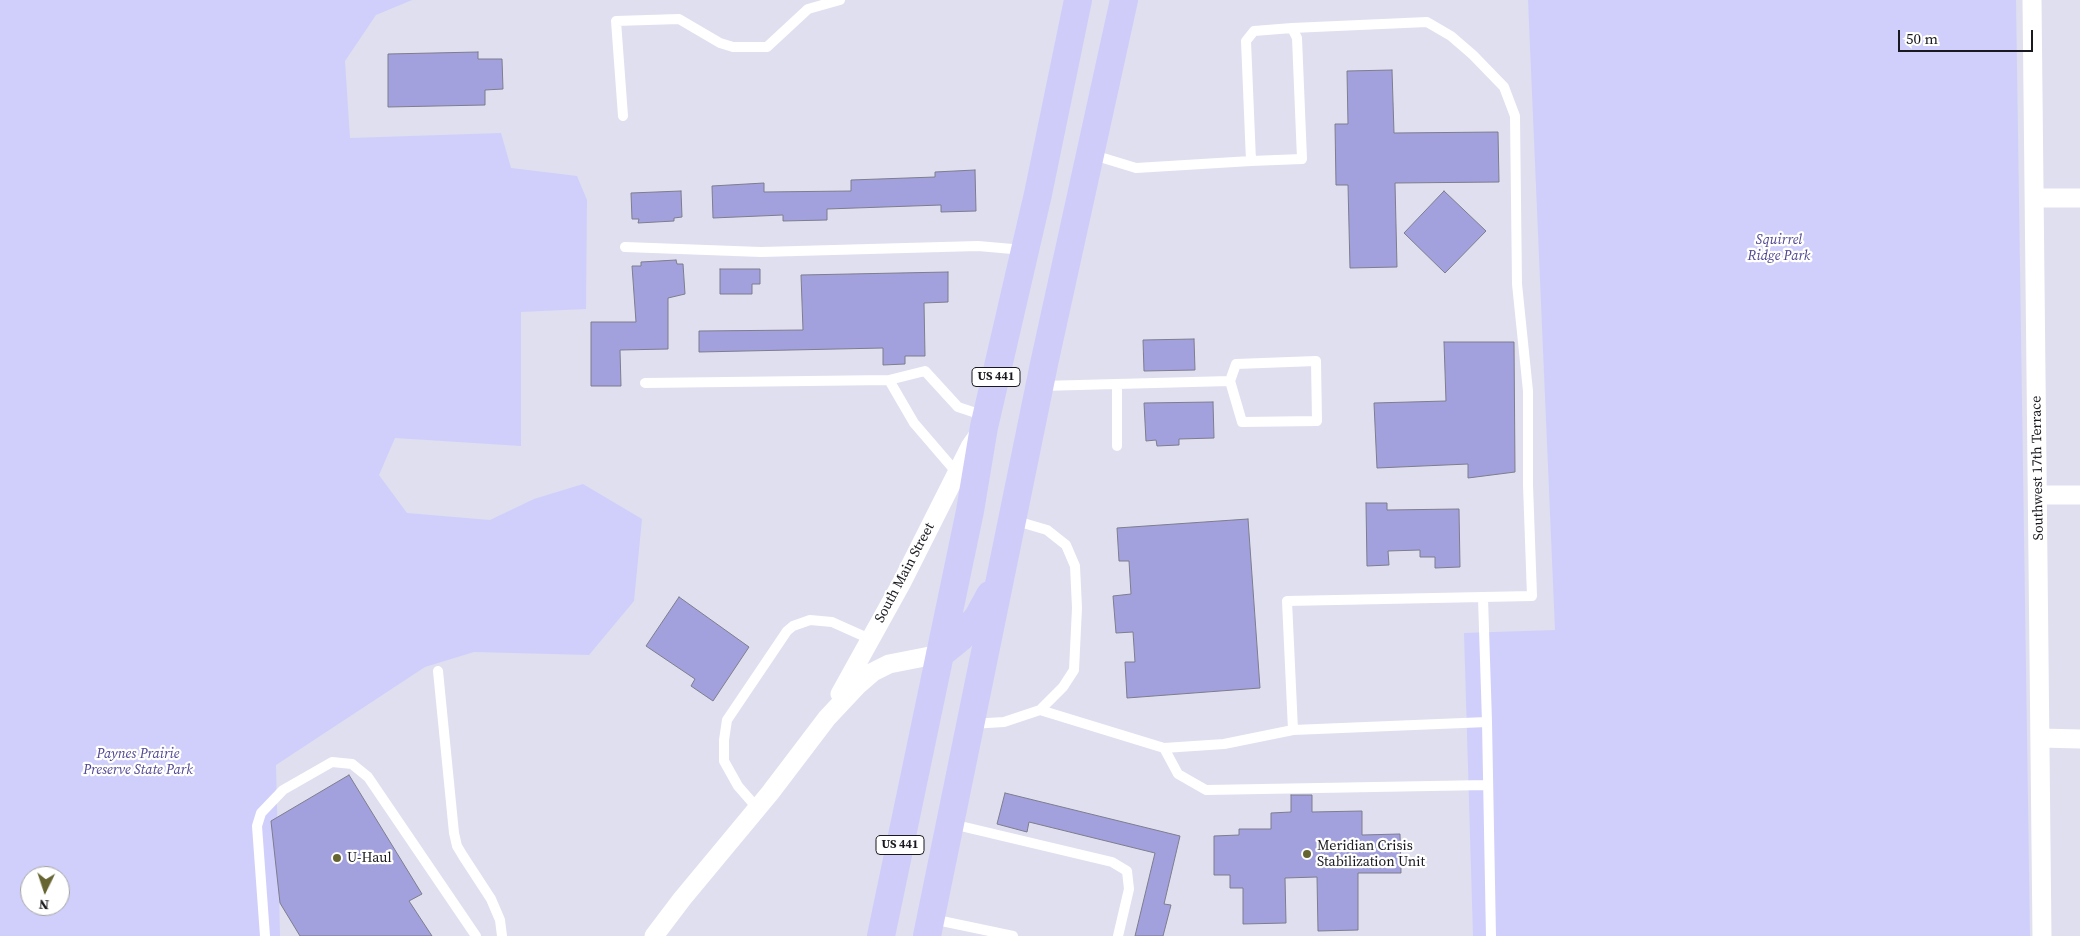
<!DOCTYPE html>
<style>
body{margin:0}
#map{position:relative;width:2080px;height:936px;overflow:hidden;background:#dfdff0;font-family:"Source Serif 4",serif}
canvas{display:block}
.north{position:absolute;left:20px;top:866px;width:50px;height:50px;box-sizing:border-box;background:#fff;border:1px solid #a3a3a5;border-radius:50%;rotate:184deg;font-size:14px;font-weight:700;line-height:20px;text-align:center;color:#19191f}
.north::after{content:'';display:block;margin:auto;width:18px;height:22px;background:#666431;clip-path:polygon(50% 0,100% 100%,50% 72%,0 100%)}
.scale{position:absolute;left:1898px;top:30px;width:135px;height:22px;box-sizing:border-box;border:2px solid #19191f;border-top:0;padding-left:6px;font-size:15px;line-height:18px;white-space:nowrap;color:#19191f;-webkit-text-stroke:4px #fff;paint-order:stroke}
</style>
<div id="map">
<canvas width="2080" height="936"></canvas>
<div class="north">N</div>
<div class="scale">50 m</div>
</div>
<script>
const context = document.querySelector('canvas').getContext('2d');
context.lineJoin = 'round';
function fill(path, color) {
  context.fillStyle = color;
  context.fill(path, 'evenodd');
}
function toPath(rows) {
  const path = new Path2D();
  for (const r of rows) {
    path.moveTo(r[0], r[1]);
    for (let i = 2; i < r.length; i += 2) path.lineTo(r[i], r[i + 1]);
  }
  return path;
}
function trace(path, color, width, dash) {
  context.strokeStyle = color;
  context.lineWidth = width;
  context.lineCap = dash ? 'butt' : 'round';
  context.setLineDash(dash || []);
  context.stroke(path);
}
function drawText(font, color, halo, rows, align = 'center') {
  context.font = font + ' "Source Serif 4",serif';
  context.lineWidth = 4.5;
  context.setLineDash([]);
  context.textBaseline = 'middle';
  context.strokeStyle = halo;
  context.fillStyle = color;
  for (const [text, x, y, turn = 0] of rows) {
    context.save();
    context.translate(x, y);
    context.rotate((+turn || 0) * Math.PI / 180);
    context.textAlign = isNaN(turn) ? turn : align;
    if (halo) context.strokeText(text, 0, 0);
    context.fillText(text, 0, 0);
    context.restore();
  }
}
const green = toPath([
 [0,0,412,0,376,15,345,61,350,138,501,133,511,168,577,176,587,200,586,309,521,312,521,446,395,438,379,475,407,513,490,520,534,499,583,484,642,519,634,601,589,655,474,652,425,667,276,765,280,936,0,936],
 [30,876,60,876,60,906,30,906],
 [1528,0,2016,0,2030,936,1473,936,1464,633,1555,630]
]);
const building = toPath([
 [478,52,478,59,502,59,503,89,485,90,485,105,388,107,388,54,478,52],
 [1392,70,1394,133,1498,132,1499,182,1395,183,1397,267,1350,268,1348,185,1336,185,1335,124,1348,124,1347,71,1392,70],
 [975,170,976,211,941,212,941,205,827,209,827,220,783,221,783,215,713,218,712,186,764,183,764,192,851,191,851,180,935,177,935,172,975,170],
 [681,191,682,217,674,218,674,221,638,223,639,219,632,219,631,193,681,191],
 [1444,191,1486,231,1445,273,1404,233,1444,191],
 [676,260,677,264,683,264,685,294,668,298,668,349,620,350,621,386,591,386,591,322,636,322,632,266,641,266,641,262,676,260],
 [720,269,760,269,760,284,752,284,752,294,720,294,720,269],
 [948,272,948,302,924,303,925,356,905,356,905,364,883,365,883,348,699,352,699,331,803,330,801,275,948,272],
 [1194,339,1195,370,1144,371,1143,340,1194,339],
 [1444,342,1514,342,1515,472,1468,478,1468,464,1377,468,1374,403,1446,401,1444,342],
 [1213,402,1214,438,1179,439,1179,445,1157,446,1156,440,1146,441,1144,403,1213,402],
 [1366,503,1387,503,1387,510,1459,509,1460,567,1435,568,1435,557,1420,557,1420,550,1388,551,1389,565,1367,566,1366,503],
 [1248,519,1260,688,1127,698,1125,662,1135,662,1133,632,1116,633,1113,596,1131,594,1129,561,1119,561,1117,528,1248,519],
 [679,597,749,647,713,701,691,686,695,679,646,646,679,597],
 [349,775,422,894,409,901,432,936,300,936,280,903,271,821,349,775],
 [1005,793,1180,836,1164,904,1171,905,1163,936,1135,936,1155,853,1029,822,1027,832,997,824,1005,793],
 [1291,795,1312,795,1312,812,1362,811,1362,835,1400,834,1401,873,1358,873,1358,930,1318,931,1317,877,1285,878,1286,923,1243,924,1243,888,1230,888,1230,875,1214,875,1214,836,1239,835,1239,829,1271,829,1271,813,1291,812,1291,795]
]);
const lane = toPath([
 [1292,28,1427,22,1451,36,1473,55,1504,87,1515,116,1517,284,1528,391,1528,485,1532,596,1287,601,1293,730,1487,722],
 [623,116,616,21,679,19,720,43,733,47,767,47,808,9,840,0],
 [1090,154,1136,168,1251,161,1246,41,1254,31,1292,28,1297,38,1302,159,1251,161],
 [625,247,761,252,978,246,1024,250],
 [889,380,914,423,957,473],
 [645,383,889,380,925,371,958,407,985,416],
 [1117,385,1117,446],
 [1041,386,1230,381,1236,364,1316,361,1317,421,1242,422,1230,381],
 [1013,520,1047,530,1066,545,1075,566,1077,608,1074,670,1063,687,1040,710],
 [1483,598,1487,722,1491,936],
 [438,671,454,833,457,846,463,856,491,899,500,920,502,936],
 [971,724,1004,722,1040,710,1164,748,1178,774,1206,790,1487,785],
 [1164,748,1224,744,1293,730],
 [758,809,738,786,724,761,724,740,727,720,787,631,793,626,810,620,832,622,870,639],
 [952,824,1112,862,1127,871,1129,889,1118,936],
 [932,919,1013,936],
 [265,936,257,826,261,813,283,790,332,762,352,764,368,777,476,936]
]);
const street = toPath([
 [2032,0,2042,936],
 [2035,198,2080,198],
 [2039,495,2080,495],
 [840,694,901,584,970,447,979,434],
 [2041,738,2080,739],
 [654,936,682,899,770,793,827,718,858,685,873,672,889,664,940,654]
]);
const primary = toPath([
 [940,654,961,637,978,617,990,595],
 [881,936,970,511,984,427,1038,194,1078,0],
 [927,936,1044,364,1124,0]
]);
const markers = [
 [1307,854,5,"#666431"],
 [337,858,5,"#666431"]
];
const shields = [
 [996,377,48],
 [900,845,48]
];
const shieldNames = [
 ["US 441",996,377],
 ["US 441",900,845]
];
const parkNames = [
 ["Squirrel",1779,240],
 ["Ridge Park",1779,256],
 ["Paynes Prairie",138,754],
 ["Preserve State Park",138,770]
];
const streetNames = [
 ["Southwest 17th Terrace",2038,468,-91],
 ["South Main Street",905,573,-62]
];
const poiNames = [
 ["Meridian Crisis",1317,846],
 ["Stabilization Unit",1317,862],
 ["U-Haul",347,858]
];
fill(green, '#d0cffb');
fill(building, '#a3a0de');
trace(building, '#7d7d8c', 1);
trace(lane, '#fff', 10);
trace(street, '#fff', 19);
trace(primary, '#cfccfa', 28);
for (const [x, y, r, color] of markers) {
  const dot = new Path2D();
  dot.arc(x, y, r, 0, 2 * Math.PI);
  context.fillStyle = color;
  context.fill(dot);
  trace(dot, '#fff', 2);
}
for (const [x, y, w] of shields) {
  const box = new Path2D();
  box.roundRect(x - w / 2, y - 9.5, w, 19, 4);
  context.fillStyle = '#fff';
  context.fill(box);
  trace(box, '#19191f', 1);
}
drawText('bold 12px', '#19191f', null, shieldNames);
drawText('italic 14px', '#4f4590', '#fff', parkNames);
drawText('14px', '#19191f', '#fff', streetNames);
drawText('14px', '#19191f', '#fff', poiNames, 'left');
</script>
